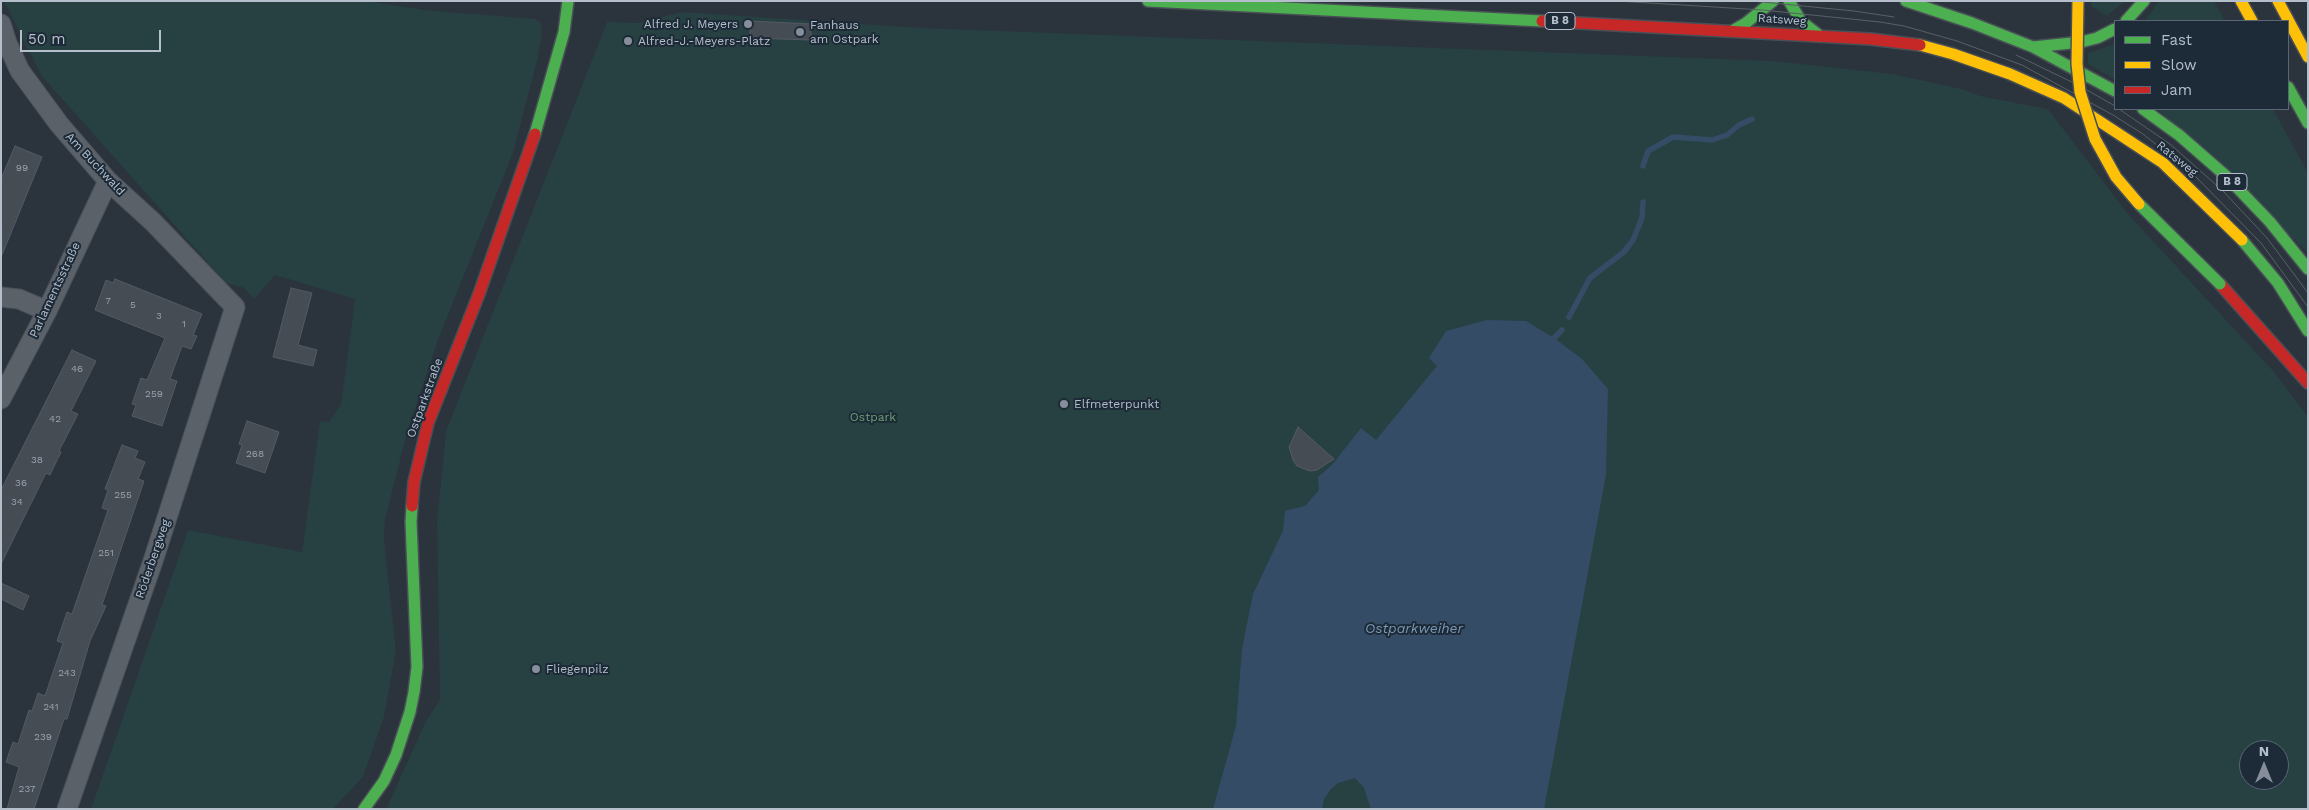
<!DOCTYPE html>
<meta charset="utf-8">
<style>
body{margin:0}
#map{position:relative;width:2309px;height:810px;overflow:hidden;background:#2b333c;font-family:"Work Sans",sans-serif}
canvas{display:block}
.frame{position:absolute;inset:0;border:2px solid #b5bfcc;pointer-events:none}
.legend{position:absolute;left:2114px;top:20px;width:175px;height:90px;box-sizing:border-box;background:#1d2a37;border:1px solid #5a6673;margin:0;padding:6px 9px;list-style:none;font-size:15px;color:#b5bfcc}
.legend li{display:flex;align-items:center;gap:10px;height:25px}
.legend b{width:25px;border:1px solid #5a6673}
.north{position:absolute;left:2239px;top:740px;width:50px;height:50px;box-sizing:border-box;background:#1d2a37;border:1px solid #5a6673;border-radius:50%;rotate:0deg;font-size:14px;font-weight:700;line-height:20px;text-align:center;color:#b5bfcc}
.north::after{content:'';display:block;margin:auto;width:18px;height:22px;background:#858e9a;clip-path:polygon(50% 0,100% 100%,50% 72%,0 100%)}
.scale{position:absolute;left:20px;top:30px;width:141px;height:22px;box-sizing:border-box;border:2px solid #b5bfcc;border-top:0;padding-left:6px;font-size:15px;line-height:18px;white-space:nowrap;color:#b5bfcc;-webkit-text-stroke:4px #1d2a37;paint-order:stroke}
</style>
<div id="map">
<canvas width="2309" height="810"></canvas>
<div class="frame"></div>
<ul class="legend">
<li><b style="height:6px;background:#4caf50"></b>Fast</li>
<li><b style="height:6px;background:#ffc107"></b>Slow</li>
<li><b style="height:6px;background:#c62828"></b>Jam</li>
</ul>
<div class="north">N</div>
<div class="scale">50 m</div>
</div>
<script>
const context = document.querySelector('canvas').getContext('2d');
context.lineJoin = 'round';
function fill(path, color) {
  context.fillStyle = color;
  context.fill(path, 'evenodd');
}
function toPath(rows) {
  const path = new Path2D();
  for (const r of rows) {
    path.moveTo(r[0], r[1]);
    for (let i = 2; i < r.length; i += 2) path.lineTo(r[i], r[i + 1]);
  }
  return path;
}
function trace(path, color, width, dash) {
  context.strokeStyle = color;
  context.lineWidth = width;
  context.lineCap = dash ? 'butt' : 'round';
  context.setLineDash(dash || []);
  context.stroke(path);
}
function drawText(font, color, halo, rows, align = 'center') {
  context.font = font + ' "Work Sans",sans-serif';
  context.lineWidth = 4;
  context.setLineDash([]);
  context.textBaseline = 'middle';
  context.strokeStyle = halo;
  context.fillStyle = color;
  for (const [text, x, y, turn = 0] of rows) {
    context.save();
    context.translate(x, y);
    context.rotate((+turn || 0) * Math.PI / 180);
    context.textAlign = isNaN(turn) ? turn : align;
    if (halo) context.strokeText(text, 0, 0);
    context.fillText(text, 0, 0);
    context.restore();
  }
}
const green = toPath([
 [4,1,366,1,425,10,535,19,541,23,542,35,537,61,513,153,438,340,408,429,385,520,384,539,396,651,384,717,363,777,333,809,91,809,188,530,302,552,320,421,329,422,341,404,355,299,275,275,254,299,244,288,226,283,41,75],
 [2092,1,2125,1,2107,16,2091,6],
 [2159,1,2214,1,2225,21,2145,21],
 [682,12,924,28,1774,61,1893,74,1962,89,1980,96,2048,109,2128,214,2274,372,2308,417,2308,809,386,809,425,723,440,699,437,521,446,431,607,22,639,23],
 [2249,750,2279,750,2279,780,2249,780],
 [2115,44,2115,80,2088,64,2088,53],
 [2158,109,2273,109,2308,173,2308,253]
]);
const water = toPath([
 [1487,320,1526,321,1554,338,1582,359,1608,389,1606,475,1544,809,1371,809,1364,788,1355,778,1338,783,1331,789,1324,799,1322,809,1213,809,1236,726,1242,649,1253,594,1283,531,1285,511,1305,506,1319,490,1318,477,1332,465,1361,428,1376,440,1437,366,1429,358,1446,331]
]);
const stream = toPath([
 [1643,166,1648,151,1673,137,1712,140,1727,135,1739,125,1752,119],
 [1569,317,1590,278,1624,252,1633,240,1642,218,1643,202],
 [1554,338,1562,330]
]);
const building = toPath([
 [750,21,811,24,811,40,750,38,750,21],
 [15,146,42,157,2,255,1,179,15,146],
 [115,279,202,314,193,335,197,336,191,349,182,346,170,379,177,381,162,426,132,416,136,405,132,404,141,378,147,380,165,338,95,310,106,280,113,283,115,279],
 [291,288,312,293,298,345,317,350,313,366,273,357,291,288],
 [72,350,96,361,71,411,78,414,59,451,61,452,50,475,46,473,1,564,1,490,72,350],
 [247,421,279,432,265,473,236,463,242,445,239,444,247,421],
 [1298,427,1334,459,1317,470,1310,471,1297,466,1293,460,1289,447,1298,427],
 [122,445,138,451,135,458,145,462,138,479,144,481,102,605,106,606,90,641,67,719,64,719,34,809,7,809,19,767,6,762,13,742,18,744,29,710,32,711,38,693,45,696,63,643,57,641,67,612,72,614,108,510,102,508,108,490,105,489,122,445],
 [1,583,29,596,23,610,1,599,1,583]
]);
const street = toPath([
 [1,24,7,43,20,71,59,124,108,181,153,222,235,307,153,561,67,809],
 [1,297,19,299,47,311],
 [1,399,47,311,108,181]
]);
const fast = toPath([
 [1148,1,1542,21],
 [1789,1,1801,21,1820,36],
 [1906,1,1972,23,2033,47,2115,91],
 [2126,21,2144,1],
 [1732,31,1746,23,1773,1],
 [2033,47,2081,42,2097,38,2115,29],
 [2288,87,2308,123],
 [2143,109,2179,135,2226,176,2270,222,2308,269],
 [535,134,564,32,568,1],
 [2242,240,2278,283,2308,331],
 [364,809,384,781,396,755,410,712,414,692,417,667,411,522,412,506]
]);
const slow = toPath([
 [2241,1,2252,21],
 [2278,1,2308,57],
 [1920,45,1953,54,2010,74,2064,98,2163,163,2242,240]
]);
const jam = toPath([
 [1542,21,1870,39,1920,45],
 [2220,284,2308,383],
 [412,506,414,482,428,423,479,294,535,134]
]);
const tram = toPath([
 [1617,1,1763,10,1880,22,1904,26,1957,41,2022,65,2113,115,2143,134,2193,174,2261,243,2308,307],
 [1752,1,1854,11,1894,17],
 [2016,55,2080,86,2115,106],
 [2119,109,2170,144,2223,191,2267,238,2308,293]
]);
const fastBridge = toPath([
 [2139,204,2220,284]
]);
const slowBridge = toPath([
 [2078,1,2077,64,2080,92,2095,139,2116,177,2139,204]
]);
const markers = [
 [748,24,5,"#858e9a"],
 [800,32,5,"#858e9a"],
 [628,41,5,"#858e9a"],
 [1064,404,5,"#858e9a"],
 [536,669,5,"#858e9a"]
];
const numberNames = [
 ["99",22,168],
 ["7",108,301],
 ["5",133,305],
 ["3",159,316],
 ["1",184,324],
 ["46",77,369],
 ["259",154,394],
 ["42",55,419],
 ["268",255,454],
 ["38",37,460],
 ["36",21,483],
 ["255",123,495],
 ["34",17,502],
 ["251",106,553],
 ["243",67,673],
 ["241",51,707],
 ["239",43,737],
 ["237",27,789]
];
const shields = [
 [1560,21,30],
 [2232,182,30]
];
const shieldNames = [
 ["B 8",1560,21],
 ["B 8",2232,182]
];
const streetNames = [
 ["Ratsweg",1782,20,4],
 ["Ratsweg",2177,159,39],
 ["Am Buchwald",95,164,47],
 ["Parlamentsstraße",55,290,-65],
 ["Ostparkstraße",425,398,-70],
 ["Röderbergweg",153,559,-71]
];
const poiNames = [
 ["Alfred J. Meyers",738,24,"right"],
 ["Fanhaus",810,25],
 ["am Ostpark",810,39],
 ["Alfred-J.-Meyers-Platz",638,41],
 ["Elfmeterpunkt",1074,404],
 ["Fliegenpilz",546,669]
];
const parkNames = [
 ["Ostpark",873,417]
];
const waterNames = [
 ["Ostparkweiher",1414,629]
];
fill(green, '#274042');
fill(water, '#354c67');
trace(stream, '#354c67', 5.5);
fill(building, '#454c54');
trace(building, '#535a63', 1);
trace(street, '#494f56', 21);
trace(fast, '#494f56', 14);
trace(slow, '#494f56', 14);
trace(jam, '#494f56', 14);
trace(street, '#5b6169', 19);
trace(fast, '#4caf50', 11);
trace(slow, '#ffc107', 11);
trace(jam, '#c62828', 11);
trace(tram, '#5a6067', 1);
trace(fastBridge, '#484f57', 14, []);
trace(slowBridge, '#484f57', 14, []);
trace(fastBridge, '#4caf50', 11);
trace(slowBridge, '#ffc107', 11);
for (const [x, y, r, color] of markers) {
  const dot = new Path2D();
  dot.arc(x, y, r, 0, 2 * Math.PI);
  context.fillStyle = color;
  context.fill(dot);
  trace(dot, '#1d2a37', 2);
}
drawText('10px', '#99a2ae', null, numberNames);
for (const [x, y, w] of shields) {
  const box = new Path2D();
  box.roundRect(x - w / 2, y - 8.5, w, 17, 4);
  context.fillStyle = '#1d2a37';
  context.fill(box);
  trace(box, '#b5bfcc', 1);
}
drawText('bold 11px', '#b5bfcc', null, shieldNames);
drawText('12px', '#b5bfcc', '#1d2a37', streetNames);
drawText('12px', '#b5bfcc', '#1d2a37', poiNames, 'left');
drawText('12px', '#6a9f73', '#1d2a37', parkNames);
drawText('italic 14px', '#7a98b6', '#1d2a37', waterNames);
</script>
